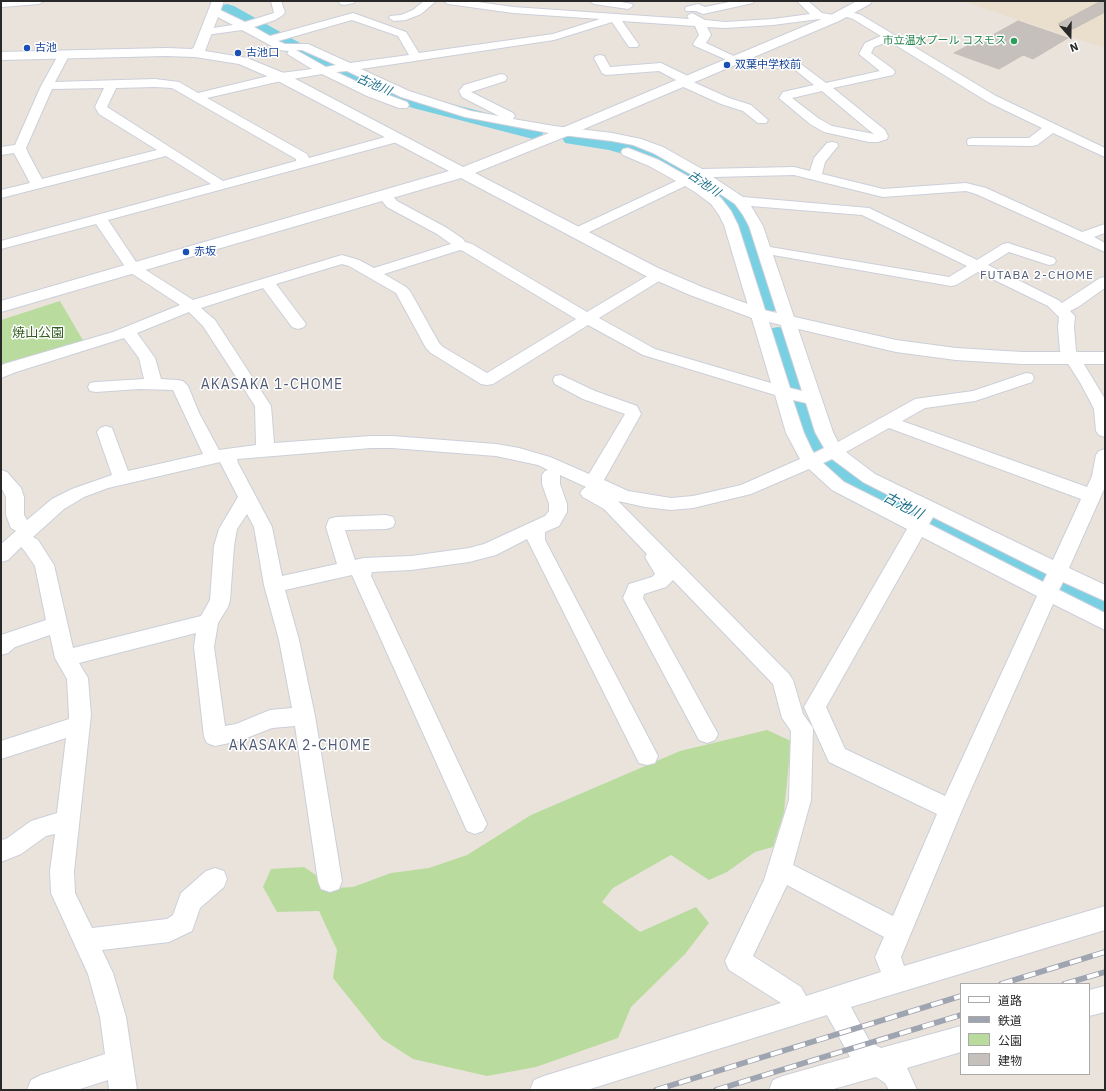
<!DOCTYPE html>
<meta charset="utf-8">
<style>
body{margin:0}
#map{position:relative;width:1106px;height:1091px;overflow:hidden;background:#eae3dc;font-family:"IBM Plex Sans","Noto Sans JP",sans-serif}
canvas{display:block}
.frame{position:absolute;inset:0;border:2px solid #292929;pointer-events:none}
.legend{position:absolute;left:960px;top:983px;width:130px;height:92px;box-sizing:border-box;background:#fff;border:1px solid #a9a9a9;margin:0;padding:5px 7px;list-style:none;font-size:12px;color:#292929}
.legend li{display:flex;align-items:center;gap:8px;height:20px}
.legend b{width:20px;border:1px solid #a9a9a9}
.north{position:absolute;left:1050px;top:16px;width:40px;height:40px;-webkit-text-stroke:3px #fff;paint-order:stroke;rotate:160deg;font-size:11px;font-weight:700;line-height:16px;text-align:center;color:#292929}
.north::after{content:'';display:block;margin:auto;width:14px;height:18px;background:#292929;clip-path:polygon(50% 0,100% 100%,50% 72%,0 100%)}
</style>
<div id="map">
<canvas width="1106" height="1091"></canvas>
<div class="frame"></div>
<ul class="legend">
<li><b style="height:5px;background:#fff"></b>道路</li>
<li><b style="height:5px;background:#9fa4b1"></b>鉄道</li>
<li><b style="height:11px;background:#b9db9e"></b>公園</li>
<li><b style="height:11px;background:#c5c0bc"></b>建物</li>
</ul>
<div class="north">N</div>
</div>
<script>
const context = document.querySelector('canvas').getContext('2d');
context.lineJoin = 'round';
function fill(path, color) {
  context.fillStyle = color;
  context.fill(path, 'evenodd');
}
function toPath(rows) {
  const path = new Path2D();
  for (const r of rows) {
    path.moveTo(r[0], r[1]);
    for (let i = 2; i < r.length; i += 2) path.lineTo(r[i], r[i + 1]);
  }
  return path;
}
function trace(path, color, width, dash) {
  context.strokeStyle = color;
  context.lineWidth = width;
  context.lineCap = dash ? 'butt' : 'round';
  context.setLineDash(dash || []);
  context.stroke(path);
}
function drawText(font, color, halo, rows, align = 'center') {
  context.font = font + ' "IBM Plex Sans","Noto Sans JP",sans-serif';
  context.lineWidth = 3;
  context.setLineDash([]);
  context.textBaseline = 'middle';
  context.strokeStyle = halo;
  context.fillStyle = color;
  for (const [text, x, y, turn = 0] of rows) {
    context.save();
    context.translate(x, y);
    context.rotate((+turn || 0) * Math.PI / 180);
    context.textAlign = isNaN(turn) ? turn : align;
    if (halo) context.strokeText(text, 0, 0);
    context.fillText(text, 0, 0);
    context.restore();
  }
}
const education = toPath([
 [963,1,1105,1,1105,48,1007,16]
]);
const green = toPath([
 [60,301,84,342,1,371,1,320],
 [767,730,791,741,784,812,773,847,755,852,727,872,709,880,671,855,613,888,602,902,640,932,696,907,709,923,685,954,631,1007,618,1038,536,1067,487,1076,413,1059,382,1039,333,978,337,950,319,911,277,912,263,887,271,869,304,867,335,888,353,887,391,873,429,868,467,855,531,815,680,751]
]);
const river = toPath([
 [227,4,234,6,316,52,392,85,429,98,541,127,544,132,541,137,533,139,413,108,376,95,302,60,220,14,217,10,220,6,227,4],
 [573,131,611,136,667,152,707,174,735,195,752,216,782,304,778,310,768,312,758,310,754,304,727,217,717,205,691,184,651,162,609,150,565,143,562,138,565,133,573,131],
 [778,327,788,329,792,335,827,439,831,446,854,468,1105,592,1105,621,1092,618,832,484,808,460,795,439,764,335,768,329,778,327]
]);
const building = toPath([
 [1101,1,1105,1,1105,12,1073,29,1058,24,1101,1],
 [1018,21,1068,38,1033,59,1023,55,999,69,954,53,969,45,984,42,992,38,989,37,1018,21]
]);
const street = toPath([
 [1,1,44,1,39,4,1,7,1,1],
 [271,1,281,1,285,12,283,15,275,20,254,27,270,36,353,13,406,32,419,53,553,34,600,19,513,13,448,4,443,1,471,1,513,7,689,19,687,16,692,13,705,20,725,22,773,19,810,14,797,1,808,1,822,13,839,16,840,18,835,21,819,19,773,25,725,28,707,27,711,35,706,43,738,58,740,60,738,62,734,63,695,46,693,44,699,35,695,26,622,21,639,45,637,47,629,47,612,22,554,40,361,69,409,91,471,111,499,116,462,97,459,91,464,85,501,74,505,75,507,78,505,81,471,92,513,113,515,116,513,119,554,126,612,133,641,139,663,147,702,169,794,167,810,171,814,158,827,143,832,142,837,143,838,146,825,162,822,174,883,189,966,183,986,188,1082,232,1105,224,1105,233,1094,237,1105,243,1105,252,976,194,966,191,883,197,794,175,713,177,743,197,869,208,977,260,1003,244,1008,243,1054,258,1056,261,1054,264,1049,265,1009,252,988,265,1058,300,1062,303,1100,278,1105,277,1105,288,1078,307,1070,311,1075,316,1074,327,1076,351,1105,399,1105,437,1099,435,1096,431,1094,409,1081,384,1060,351,1058,327,1059,317,1048,306,978,272,956,285,951,286,773,255,833,432,838,442,915,399,973,391,1026,373,1032,374,1034,378,1032,382,975,401,925,408,902,421,1087,487,1092,476,1096,455,1099,451,1105,449,1105,487,1069,568,1105,585,1105,601,1063,582,1059,590,1105,613,1105,630,1053,604,962,810,901,957,904,966,1105,906,1105,930,851,1007,870,1042,881,1048,961,1026,961,1052,907,1068,917,1090,889,1090,885,1083,876,1077,830,1090,769,1090,773,1080,783,1076,850,1057,827,1015,587,1090,530,1090,534,1080,544,1076,781,1003,729,970,725,961,764,880,789,800,791,731,782,718,773,684,673,580,666,587,644,594,643,598,718,734,715,740,707,743,699,740,623,598,629,584,652,577,655,574,645,557,647,554,604,509,583,497,580,493,583,489,586,487,560,475,560,484,567,504,567,512,559,526,545,532,545,540,658,756,655,763,647,765,639,763,527,539,496,555,469,562,411,570,372,572,371,576,487,824,483,831,475,834,467,831,352,575,285,590,299,640,315,716,342,881,339,889,330,892,321,889,318,881,295,726,272,728,239,741,215,746,207,743,204,737,194,647,196,633,79,663,88,678,91,715,74,871,75,893,92,928,167,919,173,915,181,893,206,871,215,868,224,871,227,879,224,887,200,908,192,931,169,942,102,950,113,973,126,1017,137,1090,109,1090,108,1080,77,1090,27,1090,31,1080,41,1075,105,1054,100,1017,88,974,51,893,50,871,55,834,46,836,21,854,1,862,1,840,6,839,31,821,57,813,66,738,1,759,1,741,69,719,69,715,67,679,55,658,50,635,15,647,8,653,1,655,1,635,46,620,35,566,24,550,21,547,8,560,1,562,1,544,16,531,11,528,6,515,6,497,1,487,1,470,7,472,21,488,24,497,24,515,27,520,52,499,72,489,112,475,97,432,100,428,106,426,112,428,128,471,203,454,173,390,139,389,96,392,90,391,88,387,90,383,96,382,144,379,139,358,124,338,16,372,1,378,1,366,4,364,113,332,180,305,128,271,96,224,1,249,1,241,211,184,166,156,1,198,1,190,30,183,14,153,1,155,1,147,15,145,41,86,60,52,64,51,68,52,70,54,55,82,155,79,179,82,198,93,281,73,312,69,289,55,287,53,289,51,279,50,242,30,206,35,200,32,206,29,233,25,210,13,209,11,210,9,218,9,245,22,274,13,271,1],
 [352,20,398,36,409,55,350,63,308,44,285,44,278,41,352,20],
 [296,50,302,50,336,65,326,67,296,50],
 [347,71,401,97,465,117,554,134,612,141,633,145,653,153,694,176,735,204,743,215,749,226,802,391,790,388,738,225,731,211,721,198,705,186,659,160,628,148,623,149,621,152,623,155,649,166,676,181,573,229,571,232,573,235,578,236,583,235,685,186,695,192,711,204,719,215,724,225,771,383,655,349,599,318,664,278,666,275,664,272,659,271,654,272,587,312,472,244,465,242,463,239,447,228,397,201,390,193,385,192,380,193,378,196,387,207,437,234,451,244,374,268,359,260,342,255,193,300,138,265,108,220,401,141,402,138,401,135,396,134,309,158,307,154,207,98,281,81,322,74,367,96,399,108,407,108,409,105,407,102,375,90,336,72,347,71],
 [155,87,172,88,296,159,296,161,223,181,107,107,116,88,155,87],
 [104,88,95,107,99,114,157,150,42,179,28,153,26,148,52,89,104,88],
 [751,206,862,215,967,266,949,277,770,247,763,226,751,206],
 [460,250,463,251,576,319,487,373,443,347,439,343,410,291,406,287,384,274,460,250],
 [342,264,349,266,396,293,426,348,431,353,481,384,487,385,493,384,588,325,643,355,775,395,786,433,800,459,741,485,693,496,671,498,628,491,604,480,641,414,637,406,595,391,561,375,555,376,553,380,555,384,583,399,625,414,589,474,550,457,519,448,496,444,392,436,371,436,274,443,271,406,215,320,201,308,263,288,292,327,298,329,304,327,306,324,276,284,342,264],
 [189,312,203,326,255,406,256,445,219,450,199,413,188,386,183,381,177,380,161,379,155,358,137,333,189,312],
 [793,400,806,403,815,432,824,448,814,453,812,450,804,433,793,400],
 [889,428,1081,499,1053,560,875,474,846,452,889,428],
 [371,448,392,448,496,456,538,465,548,470,545,471,542,475,542,484,549,504,549,511,545,516,484,544,469,548,411,556,364,558,355,560,345,530,386,529,393,527,395,522,393,517,386,515,336,517,329,519,326,527,337,564,282,576,272,527,238,463,237,459,371,448],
 [832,459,863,482,920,511,917,511,914,517,844,482,823,463,832,459],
 [220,462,238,497,219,529,214,546,210,600,201,616,73,648,54,565,38,540,33,537,64,509,84,497,108,488,220,462],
 [809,469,832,490,907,529,804,707,829,762,937,814,893,916,793,865,811,800,813,728,803,714,793,680,789,674,618,501,645,507,671,510,693,508,751,494,809,469],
 [247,514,254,527,264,585,279,640,292,708,270,710,236,724,225,726,214,647,218,623,228,607,230,600,234,546,237,529,247,514],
 [933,517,1047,574,1043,582,929,524,933,517],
 [922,537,1037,596,945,796,845,749,826,707,922,537],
 [787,885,884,937,875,957,881,972,806,996,801,987,753,956,787,885],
 [339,1,355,1,354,3,344,5,340,4,339,1],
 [424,1,436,1,421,14,406,20,394,21,389,18,390,16,401,15,413,10,424,1],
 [589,1,616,1,632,4,633,6,628,9,594,4,589,1],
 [734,1,754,1,753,3,703,14,696,11,686,11,685,9,686,7,698,4,705,7,734,1],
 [845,10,861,15,996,96,1105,148,1105,157,1053,133,1037,145,1032,146,968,145,967,142,968,139,973,138,1029,138,1042,128,988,102,889,41,874,47,871,53,893,69,895,72,893,75,833,88,885,130,888,136,887,139,878,142,869,142,824,132,810,124,779,98,783,92,814,85,784,61,786,59,790,58,794,59,826,83,880,71,859,54,865,43,881,36,853,19,841,15,840,13,845,10],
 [822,91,866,128,874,134,832,126,818,118,792,98,822,91],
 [600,55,604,56,610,67,661,63,665,65,690,77,691,81,729,98,751,105,768,120,766,123,758,123,743,111,721,104,679,85,677,82,678,81,659,71,606,75,602,73,594,58,596,56,600,55],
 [1105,986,1105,1012,1089,1016,1089,990,1105,986]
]);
const secondary = toPath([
 [212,1,224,1,205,51,247,58,286,74,463,167,562,128,831,15,857,1,872,1,870,4,839,21,572,134,475,173,658,268,702,287,764,310,896,340,956,348,1022,352,1105,352,1105,364,1022,364,956,360,896,352,752,318,690,295,646,276,461,178,1,312,1,301,449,171,276,80,239,64,195,57,166,56,1,60,1,52,166,48,192,49,194,47,212,1]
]);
const rail = toPath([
 [1001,984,1105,952],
 [1064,984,1105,972],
 [656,1090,961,996],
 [716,1090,961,1015]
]);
const markers = [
 [1014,41,4,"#2e9e5b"],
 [27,48,4,"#1a4fb4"],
 [238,53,4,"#1a4fb4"],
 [727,65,4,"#1a4fb4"],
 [186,252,4,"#1a4fb4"]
];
const farLeisurenames = [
 ["市立温水プール コスモス",1006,41]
];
const farTransitnames = [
 ["古池",35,48],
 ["古池口",246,53],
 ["双葉中学校前",735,65],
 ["赤坂",194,252]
];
const farWaternames = [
 ["古池川",374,85,23],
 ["古池川",704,184,34]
];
const farNeighbourhoodnames = [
 ["FUTABA 2-CHOME",1037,276]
];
const parkNames = [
 ["焼山公園",38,333]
];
const neighbourhoodNames = [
 ["AKASAKA 1-CHOME",272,385],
 ["AKASAKA 2-CHOME",300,746]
];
const waterNames = [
 ["古池川",903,506,27]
];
fill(education, '#eadecd');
fill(green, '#b9db9e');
fill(river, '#79d0e2');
fill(building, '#c5c0bc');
trace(building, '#c5beb6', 1);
trace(street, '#cbcfd9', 2);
trace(secondary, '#cbcfd9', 2);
fill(street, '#fff');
fill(secondary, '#fff');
trace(rail, '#9fa4b1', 5.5);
trace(rail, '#fff', 4, [12]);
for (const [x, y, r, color] of markers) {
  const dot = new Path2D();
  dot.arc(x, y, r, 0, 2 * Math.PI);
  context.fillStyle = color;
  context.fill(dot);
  trace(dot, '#fff', 1.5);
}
drawText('11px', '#27864d', '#fff', farLeisurenames, 'right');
drawText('11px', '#164399', '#fff', farTransitnames, 'left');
drawText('italic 12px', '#1b6f8b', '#fff', farWaternames);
context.letterSpacing = '1px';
drawText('12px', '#4e5975', '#fff', farNeighbourhoodnames);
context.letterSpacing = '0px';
drawText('13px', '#335e21', '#fff', parkNames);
context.letterSpacing = '1px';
drawText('14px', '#4e5975', '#fff', neighbourhoodNames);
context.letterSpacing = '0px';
drawText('italic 14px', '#1b6f8b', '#fff', waterNames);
</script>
